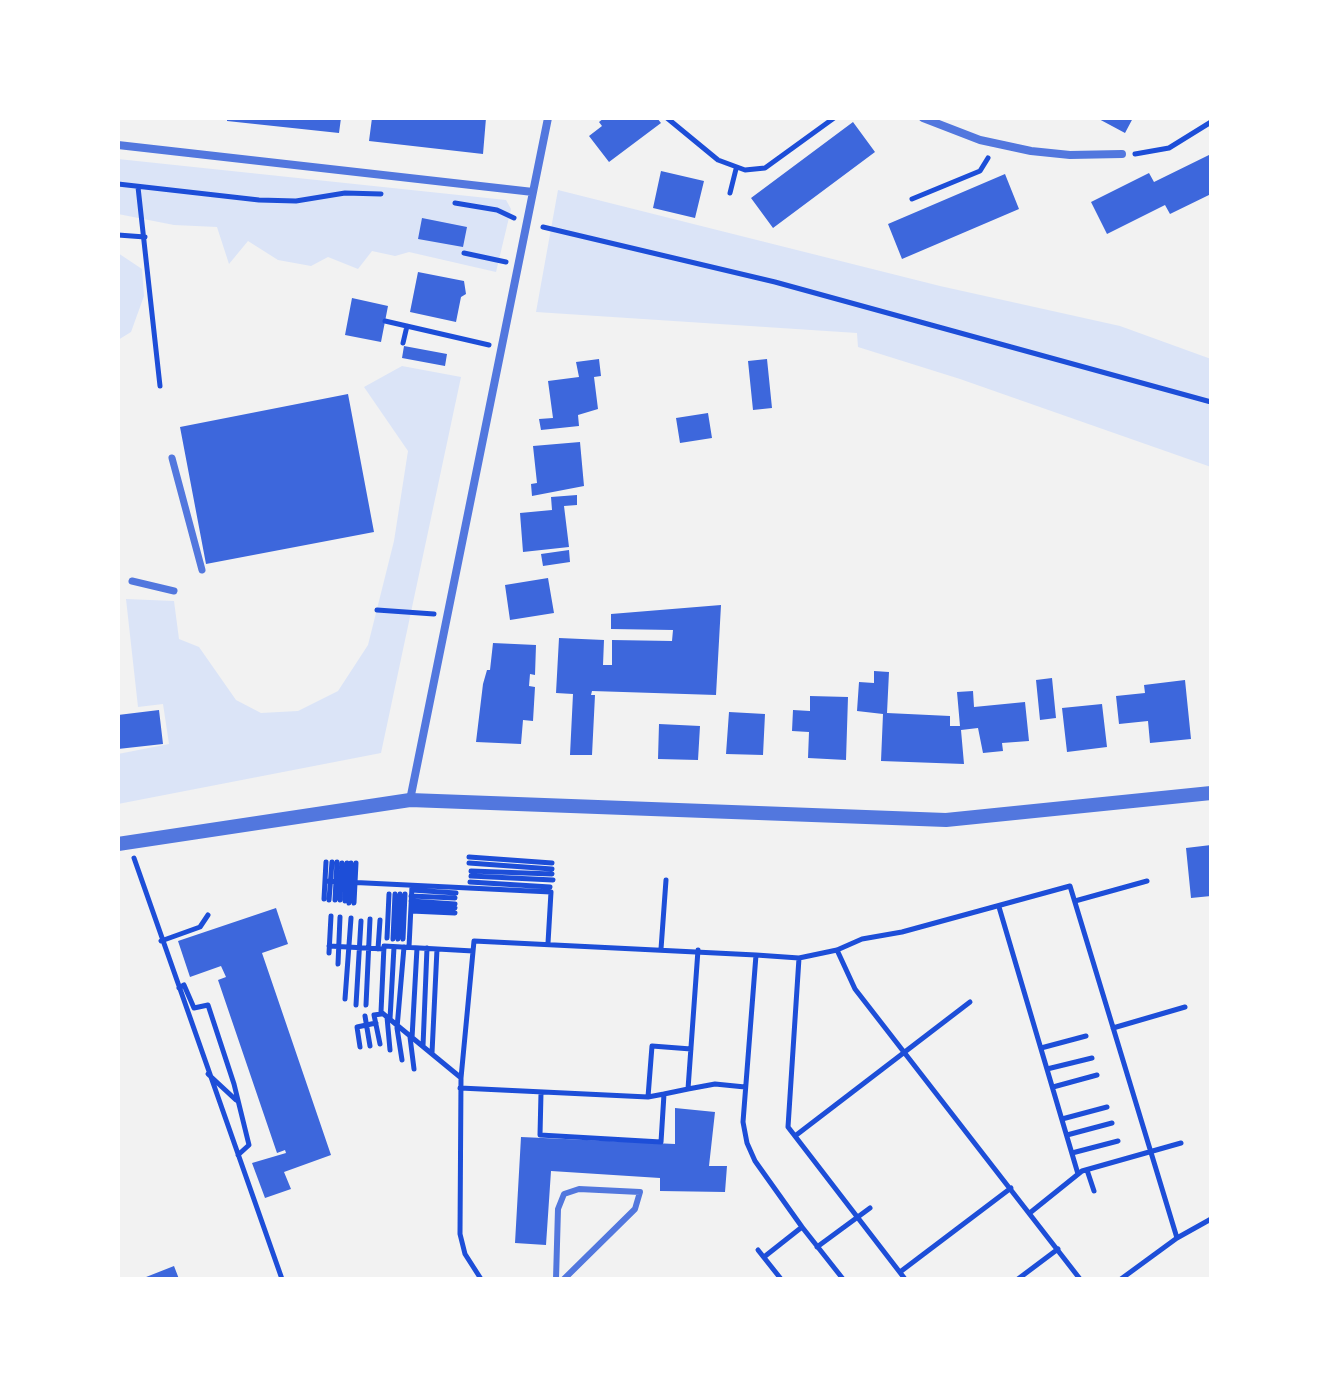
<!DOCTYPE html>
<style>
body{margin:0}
#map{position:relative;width:1329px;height:1397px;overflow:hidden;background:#f2f2f2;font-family:"Titillium Web",sans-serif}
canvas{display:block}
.frame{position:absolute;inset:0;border:120px solid #fff;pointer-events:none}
</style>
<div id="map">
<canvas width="1329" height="1397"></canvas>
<div class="frame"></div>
</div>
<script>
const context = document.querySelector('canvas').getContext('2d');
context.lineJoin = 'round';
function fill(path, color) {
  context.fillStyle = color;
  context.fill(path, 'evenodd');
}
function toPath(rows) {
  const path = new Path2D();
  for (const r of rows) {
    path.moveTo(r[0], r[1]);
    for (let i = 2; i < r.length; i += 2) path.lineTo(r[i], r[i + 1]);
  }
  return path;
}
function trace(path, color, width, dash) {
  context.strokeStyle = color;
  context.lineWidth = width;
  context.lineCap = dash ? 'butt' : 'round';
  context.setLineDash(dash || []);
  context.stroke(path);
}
const green = toPath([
 [118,159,506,200,511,209,496,272,409,252,395,256,372,251,358,269,328,257,311,266,278,260,248,241,229,264,217,227,174,225,118,214],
 [558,190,940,286,1120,326,1211,359,1211,467,960,379,858,347,857,333,536,312],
 [118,253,142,269,144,296,131,332,118,340],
 [402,366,461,377,381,753,118,804,118,754,169,744,163,704,138,707,126,599,174,601,179,639,199,647,236,700,261,713,298,711,338,691,368,645,394,541,408,451,364,387]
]);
const building = toPath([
 [227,118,341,118,339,133,227,121],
 [372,118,486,118,483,154,369,141],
 [604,118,657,118,661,123,609,162,589,136,602,126,599,122],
 [1097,118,1133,118,1125,133],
 [853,122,875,152,773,228,751,198],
 [1211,154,1211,194,1170,214,1165,205,1107,234,1091,202,1149,173,1154,182],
 [661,171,704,181,695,218,653,208],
 [1005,174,1019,209,902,259,888,224],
 [422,218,467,227,463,247,418,239],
 [418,272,464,281,466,294,461,297,456,322,410,312],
 [352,298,388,306,381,342,345,335],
 [404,346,447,354,445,366,402,358],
 [599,359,601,376,594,377,598,409,578,415,579,426,541,430,539,419,553,418,548,381,579,377,576,362],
 [767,359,772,408,753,410,748,361],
 [348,394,374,532,206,564,180,427],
 [708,413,712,438,680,443,676,418],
 [580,442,584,486,532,496,531,484,537,483,533,446],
 [577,495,577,505,564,506,569,547,523,552,520,513,552,510,551,497],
 [569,550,570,562,543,566,541,554],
 [548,578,554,613,510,620,505,585],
 [721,605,716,695,592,691,591,695,595,695,592,755,570,755,573,694,556,693,559,638,604,640,603,665,612,665,612,640,672,641,673,630,611,629,611,614],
 [493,643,536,645,535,675,530,674,529,686,535,687,533,721,523,720,521,744,476,742,483,684,487,670,490,670],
 [874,671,889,672,887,713,950,716,950,726,960,726,957,692,973,691,974,707,1025,702,1029,741,1002,743,1003,751,983,753,978,728,961,730,964,764,881,761,883,714,857,711,859,682,874,683],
 [1052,678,1056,718,1040,720,1036,680],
 [1185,680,1191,739,1150,743,1148,721,1119,724,1116,696,1145,693,1144,685],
 [810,696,848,697,846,760,808,758,809,732,792,731,793,710,810,711],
 [1102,704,1107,747,1067,752,1062,708],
 [159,710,163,744,118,749,118,715],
 [729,712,765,714,763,755,726,754],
 [659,724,700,726,698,760,658,759],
 [1211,845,1211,896,1191,898,1186,848],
 [276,908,288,944,262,953,331,1155,284,1172,291,1189,265,1198,252,1163,286,1153,285,1150,277,1153,218,980,226,977,221,966,190,977,178,941],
 [675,1108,715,1112,709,1166,727,1166,725,1192,660,1191,660,1178,551,1171,546,1245,515,1243,521,1137,675,1144],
 [174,1266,179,1279,141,1279]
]);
const path = toPath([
 [667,118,718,160,745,170,765,168,834,118],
 [1135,154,1169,148,1211,122],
 [118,184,259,200,296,201,345,193,381,194],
 [138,187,160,386],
 [730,193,736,169],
 [912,199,980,171,988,158],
 [455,203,497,210,514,218],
 [543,227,775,282,1211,402],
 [118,235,145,237],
 [464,253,506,262],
 [385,321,489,345],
 [403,343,407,326],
 [377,610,434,614],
 [469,857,552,863],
 [134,858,282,1279],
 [469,863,552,869],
 [471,871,552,874],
 [471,876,553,880],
 [325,881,551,892,548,943],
 [470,882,550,887],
 [412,890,456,893],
 [411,896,455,898],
 [324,899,326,862],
 [329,900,332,862],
 [335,900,337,862],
 [340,900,342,863],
 [345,901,347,863],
 [411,901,455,904],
 [1075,901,1147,881],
 [349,903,351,863],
 [354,903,356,863],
 [411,906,455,908],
 [999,907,1078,1174],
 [411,911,455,913],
 [387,938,389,894],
 [393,939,395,894],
 [398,939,400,894],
 [403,939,405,894],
 [161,941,200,927,208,915],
 [329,946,384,949],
 [409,947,412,886],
 [378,949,380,920],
 [661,949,666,880],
 [837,950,855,989,1080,1279],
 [329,953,331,916],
 [756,955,799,958,837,950,862,939,902,932,1070,886,1177,1238,1211,1219],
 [799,958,788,1127,905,1279],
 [338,964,340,917],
 [179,988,184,985,194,1008,208,1005,234,1084,249,1145,238,1155],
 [345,999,351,918],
 [356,1005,361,921],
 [366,1005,370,919],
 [365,1016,370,1046],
 [387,1017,390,1050],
 [390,1019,394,947],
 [1113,1028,1185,1007],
 [410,1037,414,1069],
 [412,1038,417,948],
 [380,1044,374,1015,381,1014],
 [423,1046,427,948],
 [360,1047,357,1027,376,1023],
 [1041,1048,1086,1036],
 [432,1053,437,949],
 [402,1060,397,1028,404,947],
 [1047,1069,1092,1058],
 [208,1074,236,1100],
 [460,1077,381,1012,384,946,473,951],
 [1053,1087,1097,1075],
 [460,1088,648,1097],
 [688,1089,715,1084,745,1087],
 [541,1093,540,1135,661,1142,664,1094,688,1089,698,950],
 [664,1094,648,1097,652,1046,691,1049],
 [1062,1119,1107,1107],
 [1067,1135,1112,1123],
 [795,1136,970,1002],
 [1072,1153,1118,1141],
 [1087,1170,1094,1191],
 [1031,1212,1082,1171,1181,1143],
 [817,1247,870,1208],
 [758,1250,781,1279],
 [764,1257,802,1227],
 [900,1272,1011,1188],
 [481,1279,465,1254,460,1234,461,1078,474,941,756,955,743,1122,747,1143,755,1161,802,1227,843,1279],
 [1018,1279,1058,1249],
 [1121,1279,1177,1238]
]);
const service = toPath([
 [556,1279,558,1209,564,1194,579,1189,640,1192,635,1209,564,1279]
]);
const pedestrian = toPath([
 [172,458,202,570],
 [132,581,174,591]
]);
const minor = toPath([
 [923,118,980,140,1031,151,1070,155,1122,154],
 [118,145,533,192],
 [410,800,548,118]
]);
const tertiary = toPath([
 [118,844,410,800,946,820,1211,793]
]);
fill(green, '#dbe4f7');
fill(building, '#3d67dc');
trace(path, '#1d4ed8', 5);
trace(service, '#5277de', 6);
trace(pedestrian, '#5277de', 7);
trace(minor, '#5277de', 8);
trace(tertiary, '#5277de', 14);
</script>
